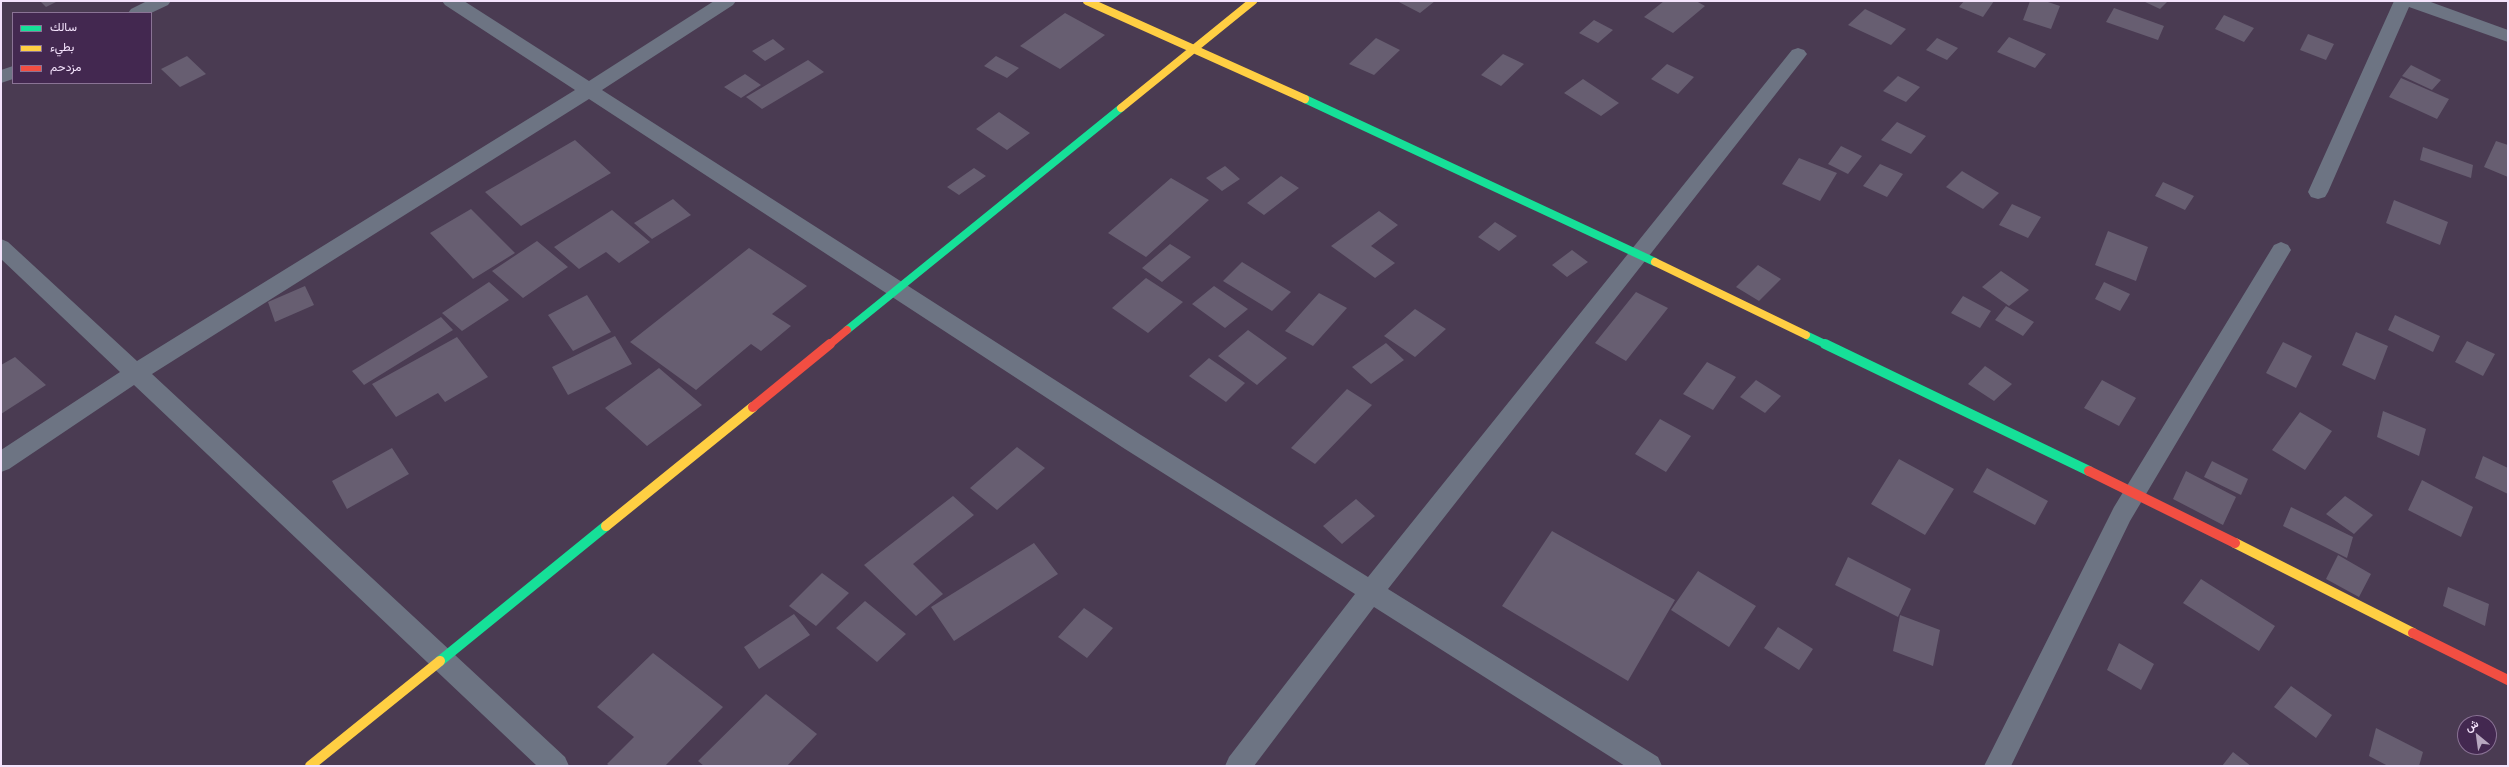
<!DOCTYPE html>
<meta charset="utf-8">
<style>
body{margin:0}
#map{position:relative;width:2509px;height:767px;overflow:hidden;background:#4a3b52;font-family:"Times New Roman",Vazirmatn,serif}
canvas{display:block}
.frame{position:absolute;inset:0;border:2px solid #f4e3fc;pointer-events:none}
.legend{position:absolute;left:12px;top:12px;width:140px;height:72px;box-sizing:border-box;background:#432850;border:1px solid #8a7395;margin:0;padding:5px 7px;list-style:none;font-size:12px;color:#f4e3fc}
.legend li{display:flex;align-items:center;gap:8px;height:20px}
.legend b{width:20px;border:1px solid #8a7395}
.north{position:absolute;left:2457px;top:715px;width:40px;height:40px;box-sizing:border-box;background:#432850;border:1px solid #8a7395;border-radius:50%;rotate:331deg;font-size:11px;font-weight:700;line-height:16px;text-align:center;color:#f4e3fc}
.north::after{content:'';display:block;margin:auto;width:14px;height:18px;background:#b8a8c0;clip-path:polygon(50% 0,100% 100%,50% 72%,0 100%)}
</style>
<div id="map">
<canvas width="2509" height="767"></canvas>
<div class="frame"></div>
<ul class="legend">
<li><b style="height:5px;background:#16e098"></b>سالك</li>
<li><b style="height:5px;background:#ffcf43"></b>بطيء</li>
<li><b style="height:5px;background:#f24e42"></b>مزدحم</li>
</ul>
<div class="north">ش</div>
</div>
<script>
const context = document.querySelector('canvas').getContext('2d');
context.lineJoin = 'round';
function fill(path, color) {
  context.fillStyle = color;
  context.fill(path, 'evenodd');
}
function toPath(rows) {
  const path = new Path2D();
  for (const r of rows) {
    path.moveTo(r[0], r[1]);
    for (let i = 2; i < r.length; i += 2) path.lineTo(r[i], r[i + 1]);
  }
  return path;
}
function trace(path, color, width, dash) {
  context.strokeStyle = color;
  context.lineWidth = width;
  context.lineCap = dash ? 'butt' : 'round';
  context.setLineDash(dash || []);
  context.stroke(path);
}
const building = toPath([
 [40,1,58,1,46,7],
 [1397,1,1435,1,1420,13],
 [1664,1,1696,1,1705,6,1673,33,1644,17],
 [1964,1,1994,1,1983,17,1959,7],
 [2030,1,2045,1,2060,6,2051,29,2023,20],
 [2143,1,2168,1,2160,9],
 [2114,8,2164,26,2158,40,2106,22],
 [1865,9,1906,29,1891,45,1848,25],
 [1065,13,1105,35,1060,69,1020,46],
 [2224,15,2254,28,2244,42,2215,29],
 [1594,20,1613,30,1598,43,1579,33],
 [2308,34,2334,44,2326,60,2300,50],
 [2009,37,2046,54,2035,68,1997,52],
 [1376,38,1400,50,1374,75,1349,64],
 [1937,38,1958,48,1947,60,1926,50],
 [773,39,785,49,765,61,752,51],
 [1503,54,1524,64,1501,86,1481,75],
 [187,56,206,74,180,87,161,69],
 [996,56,1019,68,1007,78,984,66],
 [808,60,824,72,762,109,746,97],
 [1667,64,1694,77,1678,94,1651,79],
 [2411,65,2441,80,2432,90,2402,76],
 [745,74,761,85,741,98,724,87],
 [1898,76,1920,87,1906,102,1883,91],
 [2401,78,2449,99,2437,119,2389,97],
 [1583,79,1619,103,1601,116,1564,93],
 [999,112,1030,133,1007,150,976,129],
 [1897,122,1926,136,1911,154,1881,140],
 [575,140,611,173,521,226,485,192],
 [2496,141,2508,145,2508,177,2484,167],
 [1841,146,1862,156,1848,174,1828,164],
 [2423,147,2473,165,2471,178,2420,160],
 [1799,158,1837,173,1820,201,1782,184],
 [1880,164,1903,174,1887,197,1863,186],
 [1225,166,1240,179,1222,191,1206,178],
 [974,168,986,176,959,195,947,187],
 [1962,171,1999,193,1983,209,1946,187],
 [1281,176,1299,188,1264,215,1247,203],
 [1171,178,1209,200,1146,257,1108,233],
 [2163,182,2194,196,2185,210,2155,196],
 [673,199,691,215,652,239,634,223],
 [2394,200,2448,222,2440,245,2386,223],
 [2012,204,2041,217,2028,238,1999,225],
 [471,209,515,253,473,279,430,233],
 [612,210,650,242,619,263,606,252,579,269,554,247],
 [1379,211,1398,225,1371,246,1395,263,1375,278,1331,246],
 [1495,222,1517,236,1499,251,1478,237],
 [2108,231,2148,247,2136,281,2095,265],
 [537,241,568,267,523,298,492,271],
 [1170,244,1191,257,1162,282,1142,268],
 [749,248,807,286,772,314,791,326,761,351,751,344,696,390,630,342],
 [1572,250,1588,262,1567,277,1552,265],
 [1242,262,1291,292,1272,311,1223,281],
 [1758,265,1781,279,1759,301,1736,287],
 [2001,271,2029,290,2009,306,1982,287],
 [1146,278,1183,302,1148,333,1112,308],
 [489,282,509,300,462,331,442,313],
 [2104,282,2130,294,2120,311,2095,299],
 [305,286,314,305,275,322,268,302],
 [1214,286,1248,309,1225,328,1192,304],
 [1636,292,1668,308,1626,361,1595,343],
 [1319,293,1347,308,1313,346,1285,331],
 [587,295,611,332,573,351,548,315],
 [1963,296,1991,311,1980,328,1951,313],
 [2006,306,2034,322,2023,336,1995,320],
 [1415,309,1446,329,1415,357,1384,336],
 [2395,315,2440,336,2433,352,2388,330],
 [441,317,453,330,364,385,352,371],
 [1248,330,1287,358,1257,385,1218,356],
 [2356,332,2388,346,2375,380,2342,365],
 [615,336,632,364,568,395,552,367],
 [457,337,488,377,445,402,438,393,396,417,372,384],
 [2467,341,2495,354,2483,376,2455,362],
 [2283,342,2312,356,2296,388,2266,373],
 [1386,343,1404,360,1371,384,1352,367],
 [15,357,46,385,1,414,1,365],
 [1209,358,1245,383,1226,402,1189,376],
 [1707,362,1736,377,1713,410,1683,394],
 [1985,366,2012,384,1994,401,1968,384],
 [659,368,702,405,647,446,605,408],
 [1756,380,1781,396,1765,413,1740,397],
 [2102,380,2136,398,2119,426,2084,408],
 [1347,389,1372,405,1315,464,1291,448],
 [2383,411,2426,429,2419,456,2377,437],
 [2300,412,2332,431,2305,470,2272,450],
 [1660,419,1691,436,1666,472,1635,454],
 [1017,447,1045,468,997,510,970,488],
 [392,448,409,474,347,509,332,481],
 [2483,456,2508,468,2508,494,2475,478],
 [1899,459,1954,489,1925,535,1871,504],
 [2212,461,2248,479,2241,495,2204,477],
 [1987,468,2048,501,2035,525,1973,492],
 [2186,471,2236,497,2223,525,2173,499],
 [2422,480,2473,507,2461,537,2408,510],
 [953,496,974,515,913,564,943,594,916,616,864,565],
 [2345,496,2373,515,2354,534,2326,514],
 [1356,499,1375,516,1342,544,1323,526],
 [2291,507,2353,537,2347,558,2283,526],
 [1552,531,1675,600,1628,681,1502,606],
 [1034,543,1058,574,954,641,931,607],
 [2338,555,2371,574,2359,597,2326,579],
 [1848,557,1911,589,1898,617,1835,585],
 [1698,571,1756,606,1729,647,1671,610],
 [822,573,849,593,816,626,789,606],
 [2201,579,2275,626,2259,651,2183,603],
 [2448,587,2489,604,2485,626,2443,606],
 [865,601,906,634,877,662,836,628],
 [1084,608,1113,628,1087,658,1058,637],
 [794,614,810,635,759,669,744,647],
 [1900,615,1940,630,1933,666,1893,651],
 [1778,627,1813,649,1799,670,1764,648],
 [2119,643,2154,664,2141,690,2107,670],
 [653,653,723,707,665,766,610,766,607,764,634,737,597,707],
 [2291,686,2332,715,2316,738,2274,707],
 [766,694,817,734,787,766,704,766,698,761],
 [2376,728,2423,752,2419,766,2388,766,2369,756],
 [2233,752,2251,766,2222,766]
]);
const street = toPath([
 [147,1,171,1,168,5,151,13,128,13,131,9,147,1],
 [442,1,464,1,589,81,714,1,736,1,733,5,602,90,1141,435,1368,577,1792,50,1798,48,1804,50,1807,54,1804,58,1388,589,1658,757,1662,766,1625,766,1374,607,1254,766,1225,766,1229,757,1355,594,1125,449,589,99,152,374,565,757,569,766,537,766,134,385,9,469,1,472,1,450,120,372,1,259,1,239,8,242,137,361,575,90,445,5,442,1],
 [2394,1,2428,1,2508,30,2508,42,2409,7,2328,192,2325,197,2318,199,2311,197,2308,192,2394,1],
 [13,66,13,79,1,83,1,70,13,66],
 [2281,242,2288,245,2291,250,2130,521,2011,766,1984,766,2114,507,2274,245,2281,242]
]);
const fastFar1 = toPath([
 [1305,99,1655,262],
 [847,330,1121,108],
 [1806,335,1827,345]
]);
const fast = toPath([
 [1825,344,2089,471],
 [440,661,606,526]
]);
const slowFar1 = toPath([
 [1087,1,1305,99],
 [1121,108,1253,1],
 [1655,262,1806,335]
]);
const slow = toPath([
 [606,526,753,407],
 [2235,543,2413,633],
 [310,766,440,661]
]);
const jamFar1 = toPath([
 [829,345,847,330]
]);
const jam = toPath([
 [753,407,830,344],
 [2089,471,2235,543],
 [2413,633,2508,680]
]);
fill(building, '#675e71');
fill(street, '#6d7483');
trace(fastFar1, '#16e098', 8);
trace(fast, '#16e098', 10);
trace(slowFar1, '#ffcf43', 8);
trace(slow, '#ffcf43', 10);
trace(jamFar1, '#f24e42', 8);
trace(jam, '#f24e42', 10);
</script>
